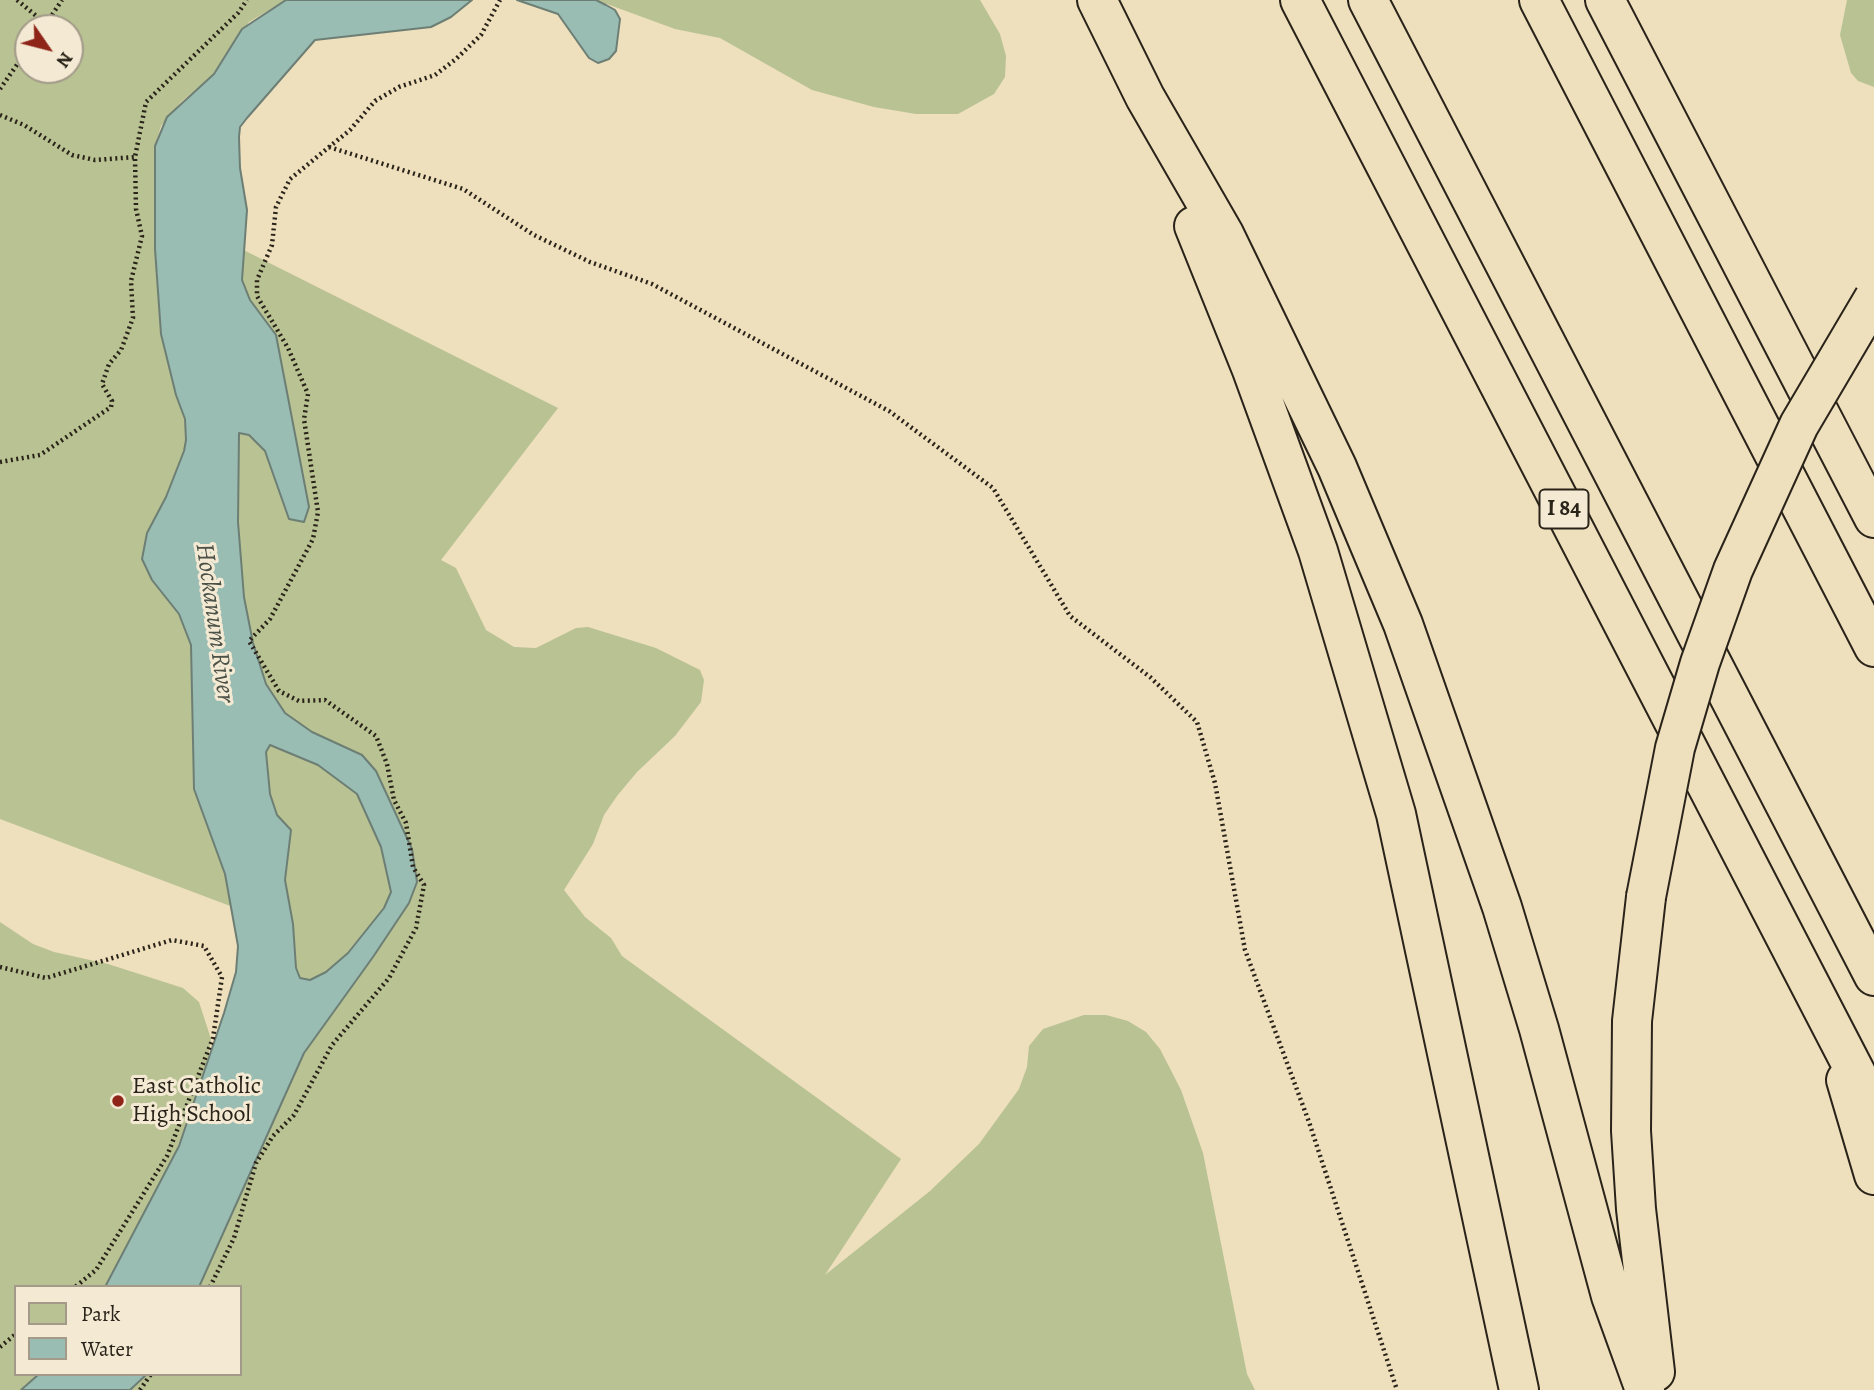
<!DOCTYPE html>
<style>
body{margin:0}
#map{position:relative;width:1874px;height:1390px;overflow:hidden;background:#eedfbd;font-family:Alegreya,serif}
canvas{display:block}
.legend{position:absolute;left:14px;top:1285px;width:228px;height:91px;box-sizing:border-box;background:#f4ead4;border:2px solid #a39a89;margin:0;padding:9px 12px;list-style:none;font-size:21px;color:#2a2319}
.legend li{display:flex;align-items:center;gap:14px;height:35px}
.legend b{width:35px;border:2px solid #a39a89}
.north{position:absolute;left:14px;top:14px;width:70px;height:70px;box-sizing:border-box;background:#f4ead4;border:2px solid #a39a89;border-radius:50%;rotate:125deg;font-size:19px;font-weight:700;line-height:28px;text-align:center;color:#2a2319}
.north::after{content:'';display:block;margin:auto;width:24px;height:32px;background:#8f2418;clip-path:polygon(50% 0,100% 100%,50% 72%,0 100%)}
</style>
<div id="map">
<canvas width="1874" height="1390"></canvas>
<ul class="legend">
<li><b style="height:19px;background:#b8c292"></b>Park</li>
<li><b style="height:19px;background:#99bcb3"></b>Water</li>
</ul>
<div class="north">N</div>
</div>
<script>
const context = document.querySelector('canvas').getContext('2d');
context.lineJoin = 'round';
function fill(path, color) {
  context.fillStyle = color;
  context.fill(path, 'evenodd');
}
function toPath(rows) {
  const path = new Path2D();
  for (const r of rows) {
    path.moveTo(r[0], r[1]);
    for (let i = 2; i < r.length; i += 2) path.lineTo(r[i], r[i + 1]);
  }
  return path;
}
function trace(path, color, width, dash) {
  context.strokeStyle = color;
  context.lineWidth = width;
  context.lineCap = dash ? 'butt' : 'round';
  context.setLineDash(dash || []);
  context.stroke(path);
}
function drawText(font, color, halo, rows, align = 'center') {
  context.font = font + ' Alegreya,serif';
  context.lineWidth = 6;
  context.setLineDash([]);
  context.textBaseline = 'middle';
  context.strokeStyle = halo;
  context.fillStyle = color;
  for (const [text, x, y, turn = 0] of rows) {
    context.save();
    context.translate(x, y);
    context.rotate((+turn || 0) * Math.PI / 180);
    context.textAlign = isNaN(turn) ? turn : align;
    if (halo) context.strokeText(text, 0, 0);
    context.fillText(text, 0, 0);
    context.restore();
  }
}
const green = toPath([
 [0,0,286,0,249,22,214,74,181,102,161,126,155,146,157,168,154,205,558,408,441,560,456,568,486,630,514,647,536,648,576,628,588,627,656,648,700,670,704,680,701,702,675,736,637,772,617,796,604,815,593,844,564,890,585,917,611,938,622,956,901,1159,825,1275,930,1191,979,1144,1019,1089,1027,1067,1029,1046,1043,1029,1084,1015,1106,1015,1128,1021,1146,1032,1160,1049,1181,1090,1203,1153,1247,1374,1255,1390,75,1390,89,1374,240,1374,240,1287,150,1287,262,918,0,819],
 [28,28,70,28,70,70,28,70],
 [596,0,980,0,1000,34,1006,56,1005,77,994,94,958,114,916,114,874,107,812,90,720,38,675,29],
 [1847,0,1874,0,1874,87,1858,81,1851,73,1840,35],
 [0,922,33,944,54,952,108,964,183,988,199,1002,211,1039,206,1072,170,1167,105,1287,16,1287,16,1374,39,1374,21,1390,0,1390]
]);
const water = toPath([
 [286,0,472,0,451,17,431,27,315,40,247,118,240,127,239,137,240,168,247,210,242,280,250,300,276,335,309,507,304,522,289,519,265,451,249,435,239,433,238,522,244,597,253,643,266,684,285,713,312,732,362,755,376,771,412,849,417,882,409,903,373,957,304,1053,199,1287,105,1287,179,1146,224,1013,236,972,238,946,225,874,194,789,191,645,179,614,152,580,142,559,147,533,166,497,184,451,186,440,185,419,176,395,161,334,155,249,155,146,167,117,214,74,242,29,286,0],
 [270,745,318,765,357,794,381,847,391,892,384,908,348,953,326,972,310,980,300,978,296,968,293,924,285,880,291,830,277,815,270,794,266,752,270,745],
 [517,0,596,0,606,5,615,10,620,19,616,51,609,59,598,63,589,58,558,14,517,0],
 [39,1374,147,1374,130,1390,21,1390,39,1374]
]);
const path = toPath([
 [17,0,46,24,44,28],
 [46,24,62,0],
 [0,89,28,49],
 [0,115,24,125,72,155,95,160,135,157],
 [329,147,463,189,534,235,590,262,652,284,889,411,993,488,1070,616,1150,677,1197,722,1215,783,1245,950,1309,1122,1397,1390],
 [0,462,40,455,111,407,112,401,102,384,109,364,121,350,133,318,131,281,142,236,136,209,135,157,146,102,238,13,247,0],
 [0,967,46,978,172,940,204,946,222,977,213,1038,167,1156,96,1270,75,1287],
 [210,1287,234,1238,256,1163,273,1136,294,1115,332,1045,389,978,416,928,424,885,413,867,406,823,394,800,387,764,376,736,325,700,299,701,279,691,249,641,270,619,313,539,318,512,304,419,308,394,288,348,257,296,257,280,272,245,276,207,290,179,350,130,375,101,399,87,435,75,456,59,481,35,500,0],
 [0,1347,16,1334],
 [140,1390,151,1374]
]);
const motorway = toPath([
 [1097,0,1145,97,1224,234,1337,467,1403,624,1502,907,1539,1029,1611,1296,1645,1390],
 [1300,0,1874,1108],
 [1368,0,1874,976],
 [1539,0,1874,647],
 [1605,0,1874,518],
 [1194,226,1252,370,1318,551,1396,814,1519,1390],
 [1646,897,1632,1021,1631,1131,1636,1209,1655,1372],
 [1846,1080,1874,1175]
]);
const motorwayBridge = toPath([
 [1646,897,1675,748,1700,663,1733,570,1799,425,1874,298]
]);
const markers = [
 [118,1101,7,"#8f2418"]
];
const shields = [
 [1564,509,49]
];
const shieldNames = [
 ["I 84",1564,509]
];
const poiNames = [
 ["East Catholic",132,1087],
 ["High School",132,1115]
];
const waterNames = [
 ["Hockanum River",214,623,82]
];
fill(green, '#b8c292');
fill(water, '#99bcb3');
trace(water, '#6d7f75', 2);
trace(motorway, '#2a2319', 42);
trace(path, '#2a2319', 4.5, [2, 3.5]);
trace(motorway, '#eedfbd', 38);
trace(motorwayBridge, '#2a2319', 42, []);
trace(motorwayBridge, '#eedfbd', 38);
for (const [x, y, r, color] of markers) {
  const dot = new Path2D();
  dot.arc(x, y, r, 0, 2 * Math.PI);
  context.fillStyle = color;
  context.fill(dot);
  trace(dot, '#f4ead4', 2.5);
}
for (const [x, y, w] of shields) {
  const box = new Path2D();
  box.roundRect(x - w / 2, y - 19.5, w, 39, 5);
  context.fillStyle = '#f4ead4';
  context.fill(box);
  trace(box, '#2a2319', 2);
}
drawText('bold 23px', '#2a2319', null, shieldNames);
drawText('24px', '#2a2319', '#f4ead4', poiNames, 'left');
drawText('italic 26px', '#4b5147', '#f4ead4', waterNames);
</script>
